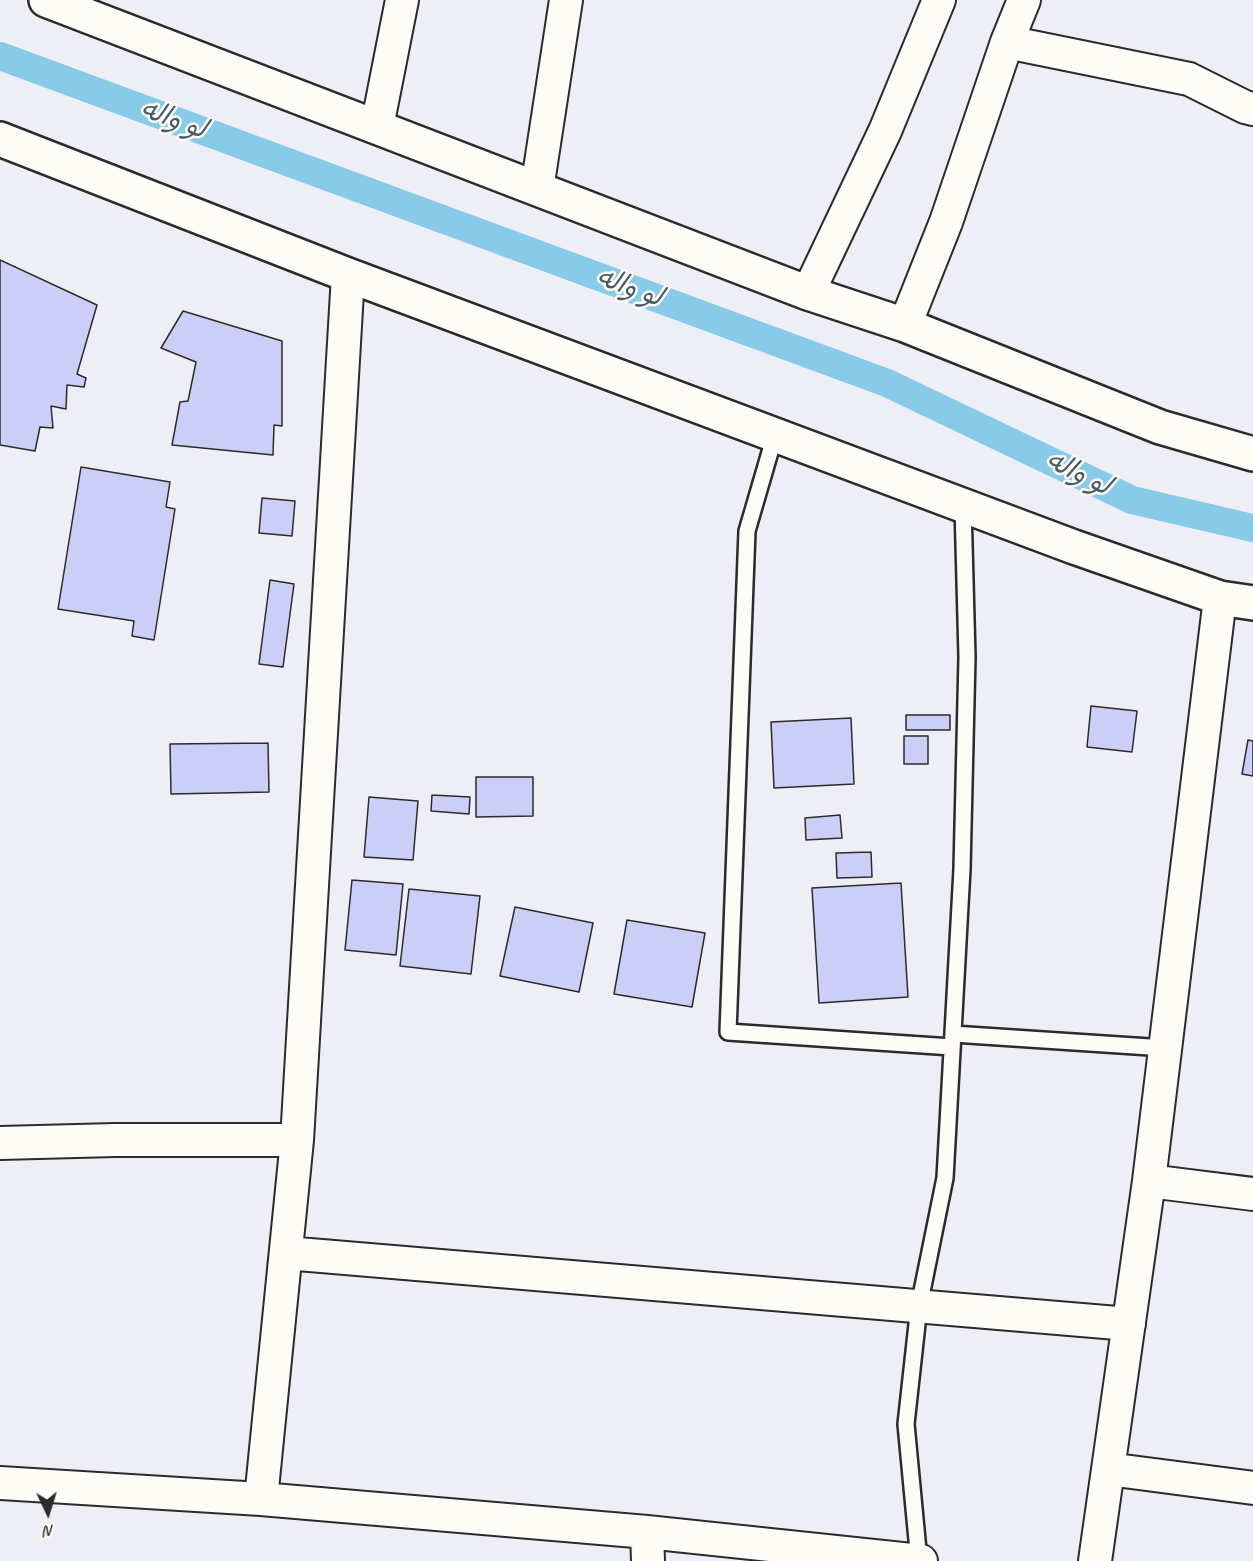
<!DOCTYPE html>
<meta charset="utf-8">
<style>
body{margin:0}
#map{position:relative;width:1253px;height:1561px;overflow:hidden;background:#eeeef7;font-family:Caveat,sans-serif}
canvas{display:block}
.north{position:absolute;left:18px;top:1483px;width:60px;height:60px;-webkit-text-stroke:4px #fdfcf7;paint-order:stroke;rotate:176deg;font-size:16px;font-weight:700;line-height:24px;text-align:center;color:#2b2b2b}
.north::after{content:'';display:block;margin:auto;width:21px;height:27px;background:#2b2b2b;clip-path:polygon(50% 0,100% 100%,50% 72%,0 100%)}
</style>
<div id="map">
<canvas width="1253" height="1561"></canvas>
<div class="north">N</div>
</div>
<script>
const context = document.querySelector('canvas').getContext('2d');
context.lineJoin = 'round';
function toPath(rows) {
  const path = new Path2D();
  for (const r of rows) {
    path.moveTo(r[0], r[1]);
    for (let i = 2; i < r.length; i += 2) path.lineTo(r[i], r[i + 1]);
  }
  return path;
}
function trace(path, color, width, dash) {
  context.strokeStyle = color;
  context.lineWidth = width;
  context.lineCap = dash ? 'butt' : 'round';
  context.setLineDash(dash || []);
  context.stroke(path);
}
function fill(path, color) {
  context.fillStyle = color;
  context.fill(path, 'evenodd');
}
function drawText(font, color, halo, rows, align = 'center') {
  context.font = font + ' Caveat,"Playpen Sans Arabic",sans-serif';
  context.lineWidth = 5;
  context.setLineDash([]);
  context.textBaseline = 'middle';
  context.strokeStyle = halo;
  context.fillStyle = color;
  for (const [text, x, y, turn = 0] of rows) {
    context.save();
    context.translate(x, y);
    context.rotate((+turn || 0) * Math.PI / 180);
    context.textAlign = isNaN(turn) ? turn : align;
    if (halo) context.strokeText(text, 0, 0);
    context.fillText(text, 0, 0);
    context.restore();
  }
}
const canal = toPath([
 [0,56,887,383,1132,500,1253,528]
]);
const building = toPath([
 [0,260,97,305,77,374,86,378,84,387,67,385,66,409,51,406,53,428,40,427,35,451,0,445,0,260],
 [183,311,282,341,282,426,274,425,273,455,172,445,180,402,188,401,196,362,161,348,183,311],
 [81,467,170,482,166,507,175,509,154,640,132,636,134,621,58,609,81,467],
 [262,498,295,501,292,536,259,533,262,498],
 [270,580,294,584,283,667,259,664,270,580],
 [1091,706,1137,711,1132,752,1087,747,1091,706],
 [906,715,950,715,950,730,906,730,906,715],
 [851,718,854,784,774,788,771,722,851,718],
 [904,736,928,736,928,764,904,764,904,736],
 [1248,740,1253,741,1253,776,1242,774,1248,740],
 [268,743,269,792,171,794,170,744,268,743],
 [476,777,533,777,533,816,476,817,476,777],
 [432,795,470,797,469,814,431,811,432,795],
 [369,797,418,801,413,860,364,857,369,797],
 [840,815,842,838,806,840,805,818,840,815],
 [871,852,872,877,837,878,836,853,871,852],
 [352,880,403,884,396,955,345,950,352,880],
 [901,883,908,997,819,1003,812,888,901,883],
 [409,889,480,896,471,974,400,966,409,889],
 [515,907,593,923,579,992,500,976,515,907],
 [627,920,705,933,692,1007,614,994,627,920]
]);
const service = toPath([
 [775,435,747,531,728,1032,952,1047],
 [953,1034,1165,1048],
 [919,1561,906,1424,919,1306,945,1178,962,869,967,657,963,506]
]);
const minor = toPath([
 [1007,42,1189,79,1245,107,1253,109],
 [377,127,402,0],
 [537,189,566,0],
 [808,293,885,131,939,0],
 [905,325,946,222,1007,42,1024,0],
 [0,1143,115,1140,297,1140],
 [1149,1181,1253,1194],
 [286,1253,1129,1324],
 [1108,1469,1253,1488],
 [0,1483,261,1499,647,1532,921,1561],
 [261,1499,297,1140,348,275],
 [647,1532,648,1561],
 [1095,1561,1149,1181,1220,598]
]);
const tertiary = toPath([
 [46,0,808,293,905,325,1160,427,1253,454],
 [0,139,348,275,1074,547,1220,598,1253,603]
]);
const waterNames = [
 ["لو واله",173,120,20],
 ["لو واله",629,288,20],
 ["لو واله",1078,474,26]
];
trace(canal, '#88cbe9', 28);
fill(building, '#cbcff8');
trace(building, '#2b2b2b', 1.5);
trace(service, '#2b2b2b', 20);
trace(minor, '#2b2b2b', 36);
trace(tertiary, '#2b2b2b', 38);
trace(service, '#fdfcf7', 15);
trace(minor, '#fdfcf7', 32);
trace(tertiary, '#fdfcf7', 33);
drawText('italic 27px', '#475b64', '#fdfcf7', waterNames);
</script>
